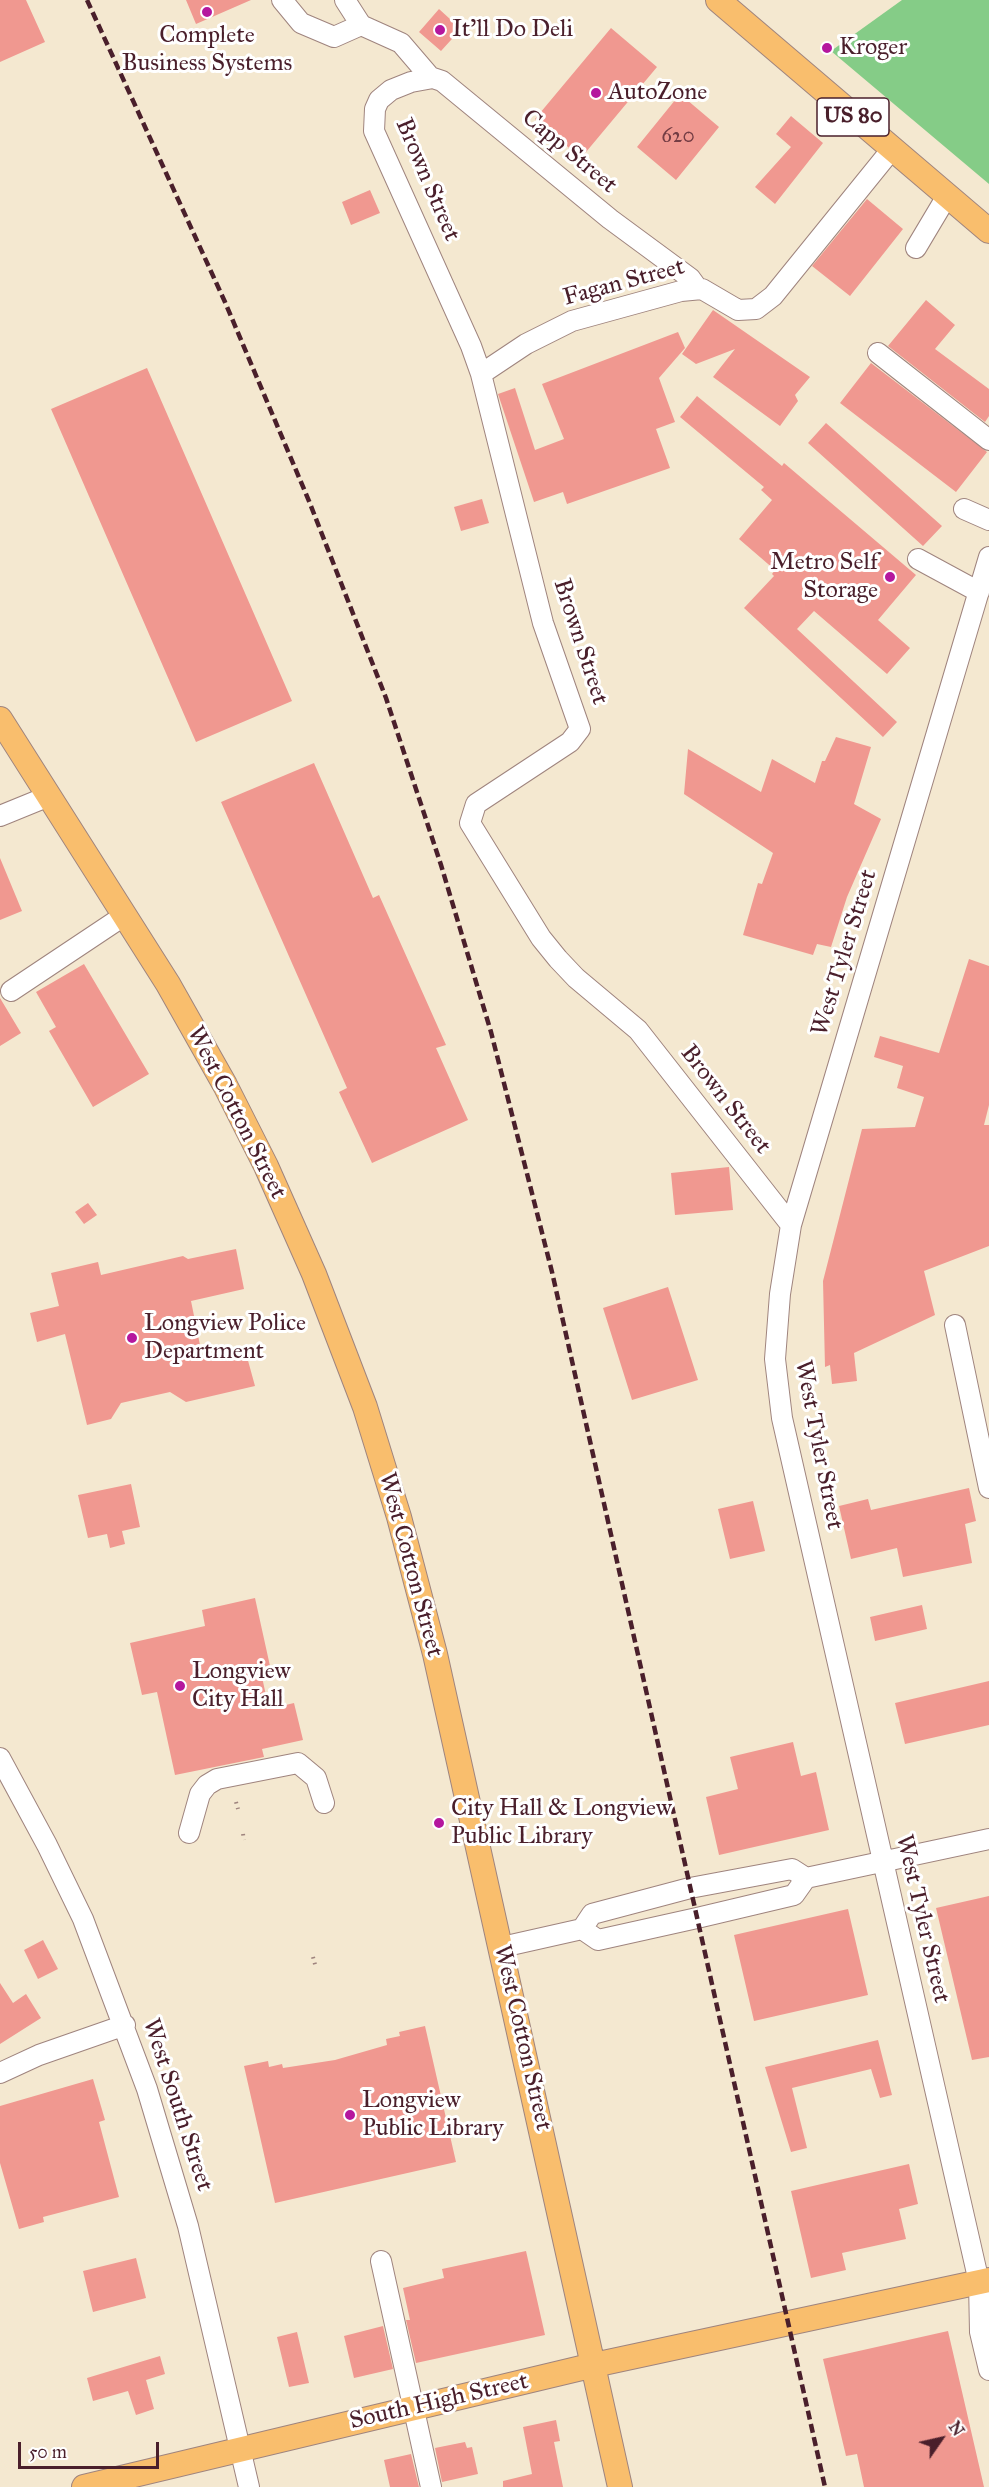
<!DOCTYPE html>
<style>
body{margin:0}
#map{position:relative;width:989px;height:2487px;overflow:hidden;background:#f4e8d0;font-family:"IM FELL Great Primer",serif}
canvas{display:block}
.north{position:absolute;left:911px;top:2409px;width:60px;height:60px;-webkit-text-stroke:4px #fff;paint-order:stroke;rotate:56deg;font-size:16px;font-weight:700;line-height:24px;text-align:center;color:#4a1f2b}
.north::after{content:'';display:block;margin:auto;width:21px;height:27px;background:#4a1f2b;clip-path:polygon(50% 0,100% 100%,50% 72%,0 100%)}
.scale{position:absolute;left:18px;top:2442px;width:141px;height:27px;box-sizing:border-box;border:3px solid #4a1f2b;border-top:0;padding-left:8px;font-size:18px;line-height:21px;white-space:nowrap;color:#4a1f2b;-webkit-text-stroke:4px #fff;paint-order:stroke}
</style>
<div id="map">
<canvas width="989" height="2487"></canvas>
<div class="north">N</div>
<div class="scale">50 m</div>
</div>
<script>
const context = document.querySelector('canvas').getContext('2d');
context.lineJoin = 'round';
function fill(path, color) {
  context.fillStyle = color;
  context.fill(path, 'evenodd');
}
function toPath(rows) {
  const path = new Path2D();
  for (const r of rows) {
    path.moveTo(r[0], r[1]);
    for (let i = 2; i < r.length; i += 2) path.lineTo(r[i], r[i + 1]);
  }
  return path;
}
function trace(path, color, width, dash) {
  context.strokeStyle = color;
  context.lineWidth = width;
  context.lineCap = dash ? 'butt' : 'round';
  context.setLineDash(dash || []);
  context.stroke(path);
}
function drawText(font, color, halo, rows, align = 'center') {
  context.font = font + ' "IM FELL Great Primer",serif';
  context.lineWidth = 6;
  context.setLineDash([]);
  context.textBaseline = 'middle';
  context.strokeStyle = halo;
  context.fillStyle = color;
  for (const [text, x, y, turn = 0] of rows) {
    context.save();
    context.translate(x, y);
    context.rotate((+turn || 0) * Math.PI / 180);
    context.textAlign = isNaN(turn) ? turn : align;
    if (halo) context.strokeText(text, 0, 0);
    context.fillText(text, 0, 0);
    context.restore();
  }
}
const green = toPath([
 [902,0,989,0,989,184,831,51]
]);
const building = toPath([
 [0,0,26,0,45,42,0,62],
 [186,0,251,0,196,24],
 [439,9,461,29,441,51,419,32],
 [611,28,657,67,581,158,535,119],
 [680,94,719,127,676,180,637,147],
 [791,116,823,143,775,204,755,187,791,147,776,134],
 [370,190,380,213,351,225,342,202],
 [867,199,903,229,850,296,812,266],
 [926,300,955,325,935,349,989,389,989,416,985,422,888,346],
 [713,310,810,377,795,395,798,401,780,426,713,377,735,349,696,364,682,354],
 [678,332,685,348,659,378,675,422,656,429,670,468,567,504,563,492,534,502,498,394,515,388,535,450,564,439,542,384],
 [871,363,987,452,956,492,840,403],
 [147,368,292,701,196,742,51,409],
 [697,396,782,466,784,463,916,575,878,620,910,648,887,674,814,611,797,629,897,722,883,737,744,608,774,576,772,574,775,570,739,539,772,500,761,490,764,487,680,417],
 [826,423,942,526,923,546,808,443],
 [482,499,489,523,461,531,454,507],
 [836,737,871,747,854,804,881,819,847,897,831,947,817,944,813,955,743,935,758,883,762,884,773,853,684,794,688,749,761,792,772,759,815,783,822,761,825,761],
 [314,763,373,898,379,895,446,1045,436,1048,468,1120,372,1163,339,1092,347,1088,221,802],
 [0,858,22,911,0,920],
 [969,959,989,966,989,1105,984,1125,989,1125,989,1246,924,1271,935,1315,854,1353,857,1381,832,1384,830,1365,825,1367,823,1281,862,1129,915,1127,924,1097,897,1088,903,1066,874,1057,880,1036,939,1053],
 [84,964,149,1074,93,1107,49,1031,56,1027,36,992],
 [0,998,21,1033,0,1046],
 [729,1167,733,1210,675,1215,671,1173],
 [88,1203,97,1215,84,1224,75,1212],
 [236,1249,244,1289,191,1301,202,1355,244,1346,255,1386,186,1402,170,1392,121,1403,111,1419,87,1425,65,1334,37,1342,30,1313,59,1306,51,1273,98,1262,101,1275,183,1256,188,1259],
 [668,1287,698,1380,632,1400,603,1308],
 [131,1484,140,1527,122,1531,125,1544,110,1548,107,1534,88,1538,78,1495],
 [969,1488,976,1521,965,1524,972,1563,903,1577,897,1548,851,1559,839,1506,868,1499,871,1510],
 [753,1501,765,1551,730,1559,718,1509],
 [255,1598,270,1666,260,1668,269,1709,294,1703,303,1740,262,1749,264,1757,175,1775,157,1692,142,1695,130,1643,205,1626,202,1610],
 [922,1605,927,1629,875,1641,870,1617],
 [989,1681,989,1725,905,1744,895,1703],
 [793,1742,801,1776,816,1772,829,1830,719,1855,706,1797,738,1789,730,1757],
 [989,1896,989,2057,972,2060,936,1908],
 [848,1909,868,1995,754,2021,734,1935],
 [43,1940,58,1969,38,1979,24,1950],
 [0,1983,13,2003,26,1994,41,2018,0,2044],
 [425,2026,456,2162,275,2203,244,2066,268,2061,269,2067,282,2064,283,2068,335,2060,387,2045,386,2039,400,2036,399,2032],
 [878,2040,892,2095,880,2098,871,2069,792,2088,807,2148,791,2152,765,2067],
 [93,2079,105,2120,99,2122,119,2197,43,2217,44,2222,19,2229,0,2163,0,2106],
 [909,2164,918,2204,899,2209,906,2239,842,2253,846,2270,811,2278,791,2191],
 [526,2251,545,2335,416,2363,406,2320,410,2320,403,2288,444,2278,442,2269],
 [136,2258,146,2298,93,2312,83,2271],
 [383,2326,393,2369,354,2378,344,2336],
 [948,2331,984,2487,864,2487,857,2454,846,2456,823,2359],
 [297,2332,309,2383,289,2387,277,2337],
 [160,2356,165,2374,146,2380,154,2409,136,2415,128,2391,93,2401,87,2378],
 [556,2420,560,2441,554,2442,563,2487,503,2487,503,2481,532,2474,523,2427],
 [465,2442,467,2448,472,2447,478,2474,442,2482,435,2448],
 [411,2454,419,2487,390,2487,384,2460]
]);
const path = toPath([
 [236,1802,238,1809],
 [243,1834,244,1840],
 [313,1957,316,1968]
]);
const minor = toPath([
 [282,0,301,23,334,37,361,25,345,0],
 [361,25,401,43,431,78],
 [916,248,947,196],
 [698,289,690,278,610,219,442,81,433,78,411,82,391,90,379,100,375,109,374,131,471,346,481,374,543,623,580,729,570,742,476,804,470,823,541,938,558,959,576,978,638,1030,791,1225],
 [878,353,989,440],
 [481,374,526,344,572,321,681,291,702,289,738,310,756,309,773,296,892,149],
 [964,509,989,520],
 [989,557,791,1225,780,1294,775,1359,782,1418,979,2282,980,2332,989,2370],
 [918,559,979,592],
 [0,816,49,796],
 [11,991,125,915],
 [955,1325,989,1488],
 [0,1758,47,1845,83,1919,147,2089,188,2226,249,2487],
 [189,1833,200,1794,207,1785,217,1779,298,1763,316,1778,324,1803],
 [582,1929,598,1940,697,1918,794,1895,806,1878],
 [502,1947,582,1929,592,1914,690,1888,792,1869,806,1878,989,1839],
 [0,2073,39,2055,125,2025],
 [381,2261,431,2487]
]);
const major = toPath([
 [718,0,989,231],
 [0,719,168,984,225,1085,266,1166,314,1274,365,1407,399,1517,435,1654,620,2487],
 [84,2487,594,2365,989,2280]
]);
const rail = toPath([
 [87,0,225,302,309,501,386,698,441,865,491,1032,552,1272,825,2487]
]);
const markers = [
 [207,12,6,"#b5179e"],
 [440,30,6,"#b5179e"],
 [827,48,6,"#b5179e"],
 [596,93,6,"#b5179e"],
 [890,577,6,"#b5179e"],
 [132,1338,6,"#b5179e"],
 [180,1686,6,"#b5179e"],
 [439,1823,6,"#b5179e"],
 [350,2115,6,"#b5179e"]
];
const numberNames = [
 ["620",678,137]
];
const shields = [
 [853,117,72]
];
const shieldNames = [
 ["US 80",853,117]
];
const poiNames = [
 ["It'll Do Deli",452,30],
 ["Complete",207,36,"center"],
 ["Business Systems",207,64,"center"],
 ["Kroger",839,48],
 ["AutoZone",608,93],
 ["Metro Self",878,563,"right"],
 ["Storage",878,591,"right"],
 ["Longview Police",144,1324],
 ["Department",144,1352],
 ["Longview",192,1672],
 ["City Hall",192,1700],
 ["City Hall & Longview",451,1809],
 ["Public Library",451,1837],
 ["Longview",362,2101],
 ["Public Library",362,2129]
];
const streetNames = [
 ["Capp Street",569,152,40],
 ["Brown Street",427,180,67],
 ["Fagan Street",624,283,-15],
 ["Brown Street",580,642,72],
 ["West Tyler Street",845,953,-73],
 ["Brown Street",725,1100,52],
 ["West Cotton Street",236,1113,63],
 ["West Tyler Street",818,1445,79],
 ["West Cotton Street",410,1565,75],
 ["West Tyler Street",922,1919,77],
 ["West Cotton Street",522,2038,77],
 ["West South Street",177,2105,72],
 ["South High Street",439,2402,-13]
];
fill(green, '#85cc87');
fill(building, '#f09890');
trace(minor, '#9f847e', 22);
trace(major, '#9f847e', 26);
trace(path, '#9f847e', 4, [1.5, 4.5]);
trace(minor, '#fff', 20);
trace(major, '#f9be6d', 24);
trace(rail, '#4a1f2b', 4.5, [9, 4.5]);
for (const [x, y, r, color] of markers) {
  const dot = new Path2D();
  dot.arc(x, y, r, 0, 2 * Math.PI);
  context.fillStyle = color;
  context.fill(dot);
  trace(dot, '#fff', 2);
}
drawText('21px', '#743d44', null, numberNames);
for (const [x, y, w] of shields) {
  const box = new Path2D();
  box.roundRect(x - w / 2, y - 19, w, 38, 4.5);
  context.fillStyle = '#fff';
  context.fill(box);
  trace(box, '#4a1f2b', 1.5);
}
drawText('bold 22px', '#4a1f2b', null, shieldNames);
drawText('24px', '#4a1f2b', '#fff', poiNames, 'left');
drawText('24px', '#4a1f2b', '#fff', streetNames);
</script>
